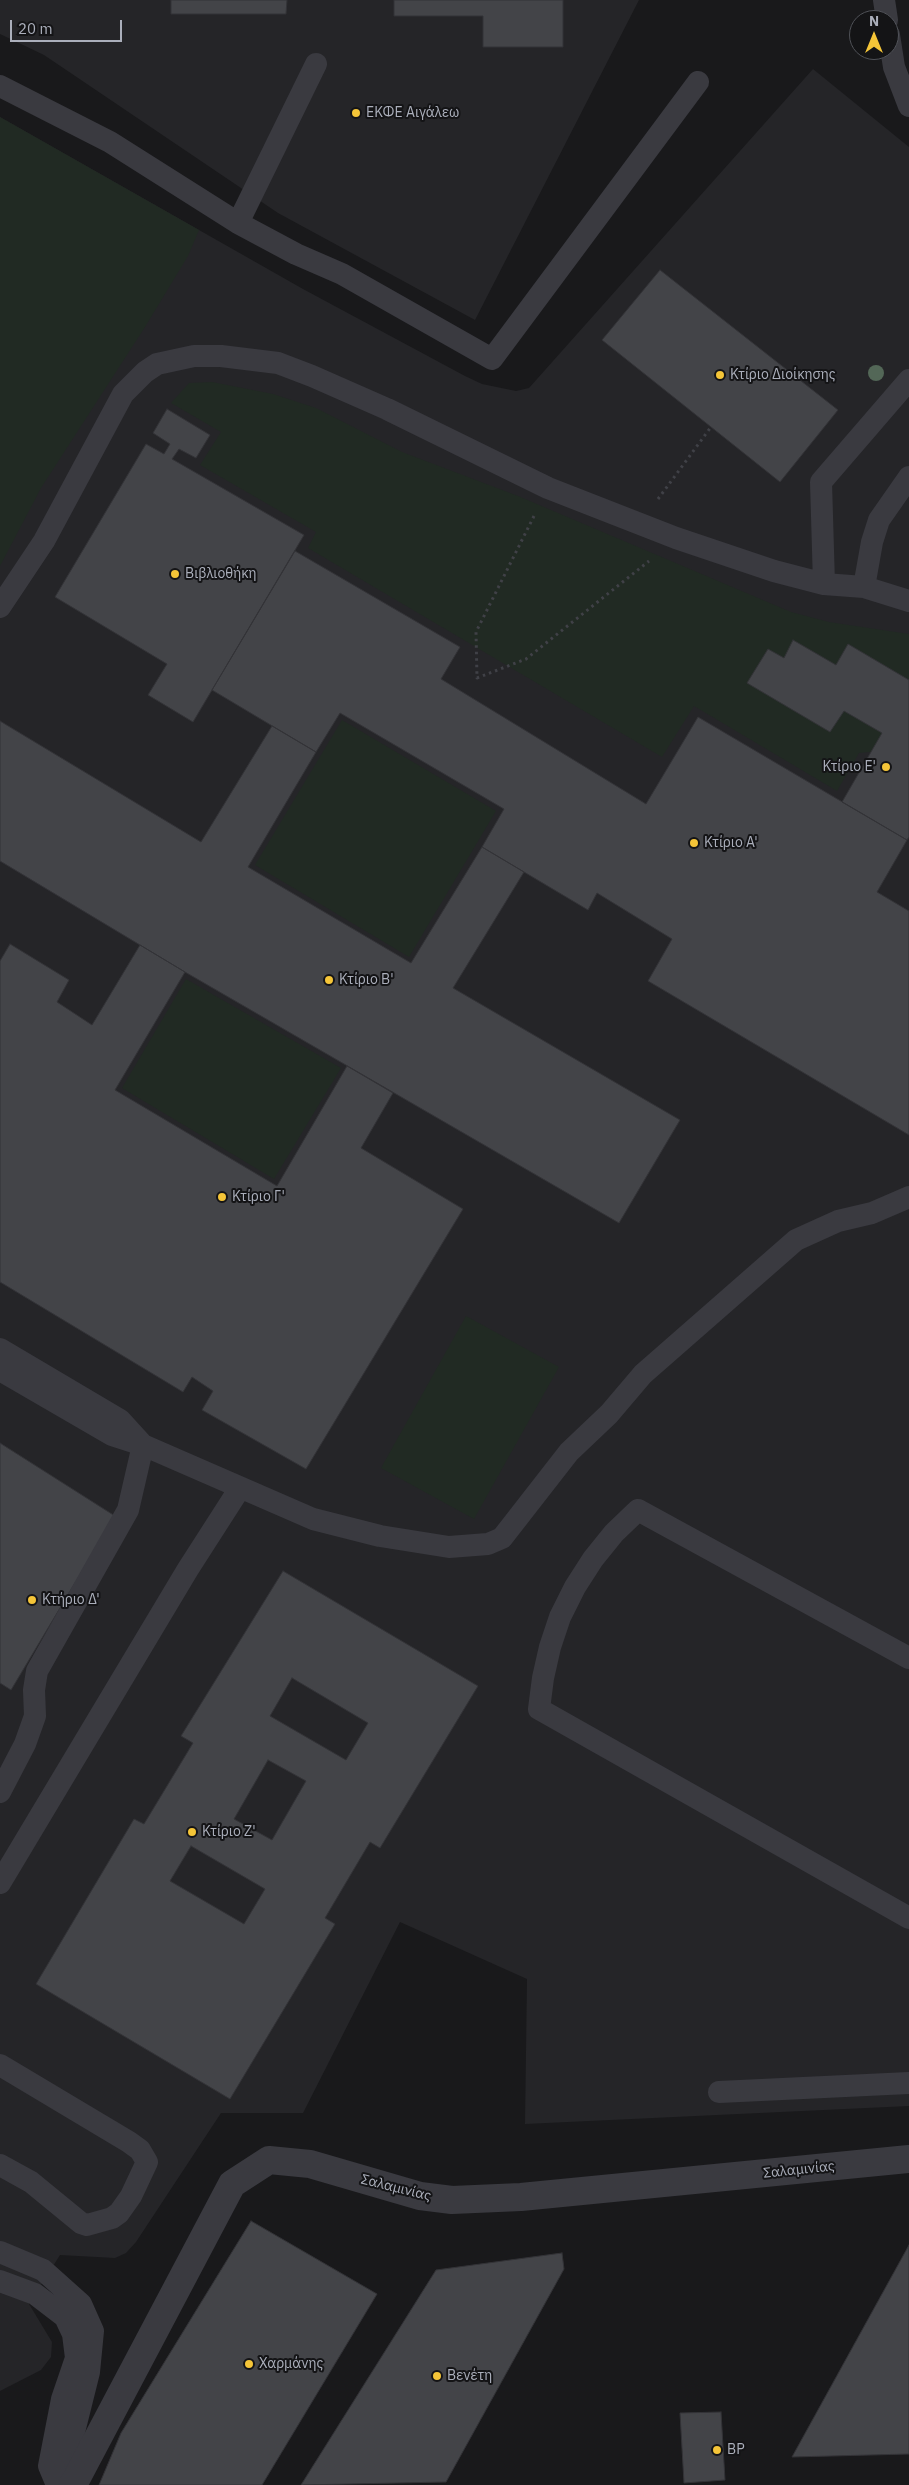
<!DOCTYPE html>
<meta charset="utf-8">
<style>
body{margin:0}
#map{position:relative;width:909px;height:2485px;overflow:hidden;background:#19191b;font-family:"IBM Plex Sans",sans-serif}
canvas{display:block}
.north{position:absolute;left:849px;top:10px;width:50px;height:50px;box-sizing:border-box;background:#141416;border:1px solid #505258;border-radius:50%;rotate:0deg;font-size:14px;font-weight:700;line-height:20px;text-align:center;color:#abafbb}
.north::after{content:'';display:block;margin:auto;width:18px;height:22px;background:#f5c538;clip-path:polygon(50% 0,100% 100%,50% 72%,0 100%)}
.scale{position:absolute;left:10px;top:20px;width:112px;height:22px;box-sizing:border-box;border:2px solid #abafbb;border-top:0;padding-left:6px;font-size:15px;line-height:18px;white-space:nowrap;color:#abafbb;-webkit-text-stroke:4px #141416;paint-order:stroke}
</style>
<div id="map">
<canvas width="909" height="2485"></canvas>
<div class="north">N</div>
<div class="scale">20 m</div>
</div>
<script>
const context = document.querySelector('canvas').getContext('2d');
context.lineJoin = 'round';
function fill(path, color) {
  context.fillStyle = color;
  context.fill(path, 'evenodd');
}
function toPath(rows) {
  const path = new Path2D();
  for (const r of rows) {
    path.moveTo(r[0], r[1]);
    for (let i = 2; i < r.length; i += 2) path.lineTo(r[i], r[i + 1]);
  }
  return path;
}
function trace(path, color, width, dash) {
  context.strokeStyle = color;
  context.lineWidth = width;
  context.lineCap = dash ? 'butt' : 'round';
  context.setLineDash(dash || []);
  context.stroke(path);
}
function drawText(font, color, halo, rows, align = 'center') {
  context.font = font + ' "IBM Plex Sans",sans-serif';
  context.lineWidth = 4;
  context.setLineDash([]);
  context.textBaseline = 'middle';
  context.strokeStyle = halo;
  context.fillStyle = color;
  for (const [text, x, y, turn = 0] of rows) {
    context.save();
    context.translate(x, y);
    context.rotate((+turn || 0) * Math.PI / 180);
    context.textAlign = isNaN(turn) ? turn : align;
    if (halo) context.strokeText(text, 0, 0);
    context.fillText(text, 0, 0);
    context.restore();
  }
}
const built = toPath([
 [0,0,639,0,475,320,278,213,44,55,0,34],
 [813,69,909,147,909,2106,525,2124,527,1979,400,1922,303,2113,221,2113,136,2242,126,2253,115,2258,60,2255,29,2304,52,2342,51,2357,41,2370,0,2391,0,117,303,289,465,376,482,384,516,391,529,388]
]);
const green = toPath([
 [0,117,199,230,188,256,145,327,41,488,0,566],
 [212,382,273,394,316,408,402,452,518,496,791,612,829,622,909,634,909,748,859,753,837,791,694,706,662,757,308,548,316,532,200,465,221,432,171,403,189,383],
 [342,720,496,811,409,957,255,865],
 [186,979,341,1068,274,1179,122,1088],
 [466,1316,559,1367,474,1519,381,1468]
]);
const building = toPath([
 [171,0,287,0,286,14,171,14,171,0],
 [394,0,563,0,563,47,483,47,483,16,394,16,394,0],
 [660,270,838,410,780,482,602,340,660,270],
 [167,409,210,435,196,458,179,449,172,459,304,535,193,722,148,695,167,664,55,597,146,444,164,454,170,444,153,433,167,409],
 [295,551,460,647,441,679,646,804,698,717,907,840,877,892,909,911,909,1135,648,981,672,939,597,893,588,910,482,847,504,809,340,713,316,752,212,690,295,551],
 [793,640,836,665,848,644,909,680,909,837,907,840,842,802,882,733,844,711,830,732,747,683,768,649,784,658,793,640],
 [0,721,201,842,272,726,316,752,248,867,411,963,482,847,524,872,453,988,680,1120,619,1223,185,972,0,861,0,721],
 [10,944,69,980,57,1002,92,1025,140,945,185,972,115,1090,277,1186,347,1066,393,1093,361,1148,463,1209,306,1469,202,1410,213,1391,192,1377,183,1392,0,1282,0,961,10,944],
 [0,1443,115,1516,11,1690,0,1683,0,1443],
 [283,1571,478,1686,380,1848,370,1842,325,1918,335,1924,230,2099,36,1984,134,1819,144,1824,193,1743,181,1736,283,1571],
 [292,1678,368,1723,346,1760,270,1716,292,1678],
 [268,1760,306,1781,272,1840,234,1819,268,1760],
 [191,1846,265,1889,244,1924,170,1881,191,1846],
 [251,2221,377,2294,262,2485,99,2485,121,2433,251,2221],
 [909,2245,909,2454,792,2457,909,2245],
 [562,2253,564,2269,446,2482,301,2485,436,2270,562,2253],
 [721,2412,725,2480,684,2483,680,2413,721,2412]
]);
const path = toPath([
 [658,499,711,427],
 [534,516,476,632,477,678,526,659,649,561]
]);
const lane = toPath([
 [884,0,887,20],
 [889,35,894,67,909,106],
 [0,86,110,142,238,223,296,254,342,274,492,359,698,82],
 [238,223,316,64],
 [824,584,821,482,909,380],
 [864,587,872,542,879,520,909,477],
 [0,607,44,541,123,394,145,372,157,364,194,356,221,356,278,363,312,376,387,409,548,488,676,538,774,571,824,584,864,587,909,601],
 [0,1349,120,1420,141,1443],
 [0,1370,112,1435,143,1445,313,1519,380,1536,449,1547,488,1544,502,1538,569,1452,609,1414,643,1374,796,1240,838,1221,872,1213,909,1197],
 [909,1658,638,1510,614,1533,593,1559,575,1587,560,1617,550,1647,543,1678,539,1709,909,1918],
 [0,1792,25,1744,35,1716,34,1690,37,1671,128,1510,143,1445],
 [0,1883,188,1569,240,1488],
 [0,2065,129,2142,140,2150,147,2162,131,2196,119,2213,112,2218,87,2225,81,2223,31,2182,0,2165],
 [719,2092,909,2083],
 [0,2252,43,2270,81,2304,93,2331,89,2372,74,2432,67,2485],
 [0,2281,35,2294,65,2317,73,2334,76,2358,62,2399,49,2466,57,2485]
]);
const street = toPath([
 [73,2485,232,2184,269,2160,310,2164,420,2196,452,2200,521,2197,909,2159]
]);
const trees = [
 [876,373]
];
const markers = [
 [356,113,5,"#f5c538"],
 [720,375,5,"#f5c538"],
 [175,574,5,"#f5c538"],
 [886,767,5,"#f5c538"],
 [694,843,5,"#f5c538"],
 [329,980,5,"#f5c538"],
 [222,1197,5,"#f5c538"],
 [32,1600,5,"#f5c538"],
 [192,1832,5,"#f5c538"],
 [249,2364,5,"#f5c538"],
 [437,2376,5,"#f5c538"],
 [717,2450,5,"#f5c538"]
];
const poiNames = [
 ["ΕΚΦΕ Αιγάλεω",366,113],
 ["Κτίριο Διοίκησης",730,375],
 ["Βιβλιοθήκη",185,574],
 ["Κτίριο Ε'",876,767,"right"],
 ["Κτίριο Α'",704,843],
 ["Κτίριο Β'",339,980],
 ["Κτίριο Γ'",232,1197],
 ["Κτήριο Δ'",42,1600],
 ["Κτίριο Ζ'",202,1832],
 ["Χαρμάνης",259,2364],
 ["Βενέτη",447,2376],
 ["BP",727,2450]
];
const streetNames = [
 ["Σαλαμινίας",799,2170,-6],
 ["Σαλαμινίας",396,2188,14]
];
fill(built, '#252528');
fill(green, '#212a23');
fill(building, '#434448');
trace(building, '#333337', 1);
trace(path, '#404147', 3, [2.5, 4]);
trace(lane, '#3a3a40', 22);
trace(street, '#3a3a40', 28);
context.fillStyle = '#536757';
for (const [x, y] of trees) {
  context.beginPath();
  context.arc(x, y, 8, 0, 2 * Math.PI);
  context.fill();
}
for (const [x, y, r, color] of markers) {
  const dot = new Path2D();
  dot.arc(x, y, r, 0, 2 * Math.PI);
  context.fillStyle = color;
  context.fill(dot);
  trace(dot, '#141416', 2);
}
drawText('14px', '#abafbb', '#141416', poiNames, 'left');
drawText('14px', '#abafbb', '#141416', streetNames);
</script>
